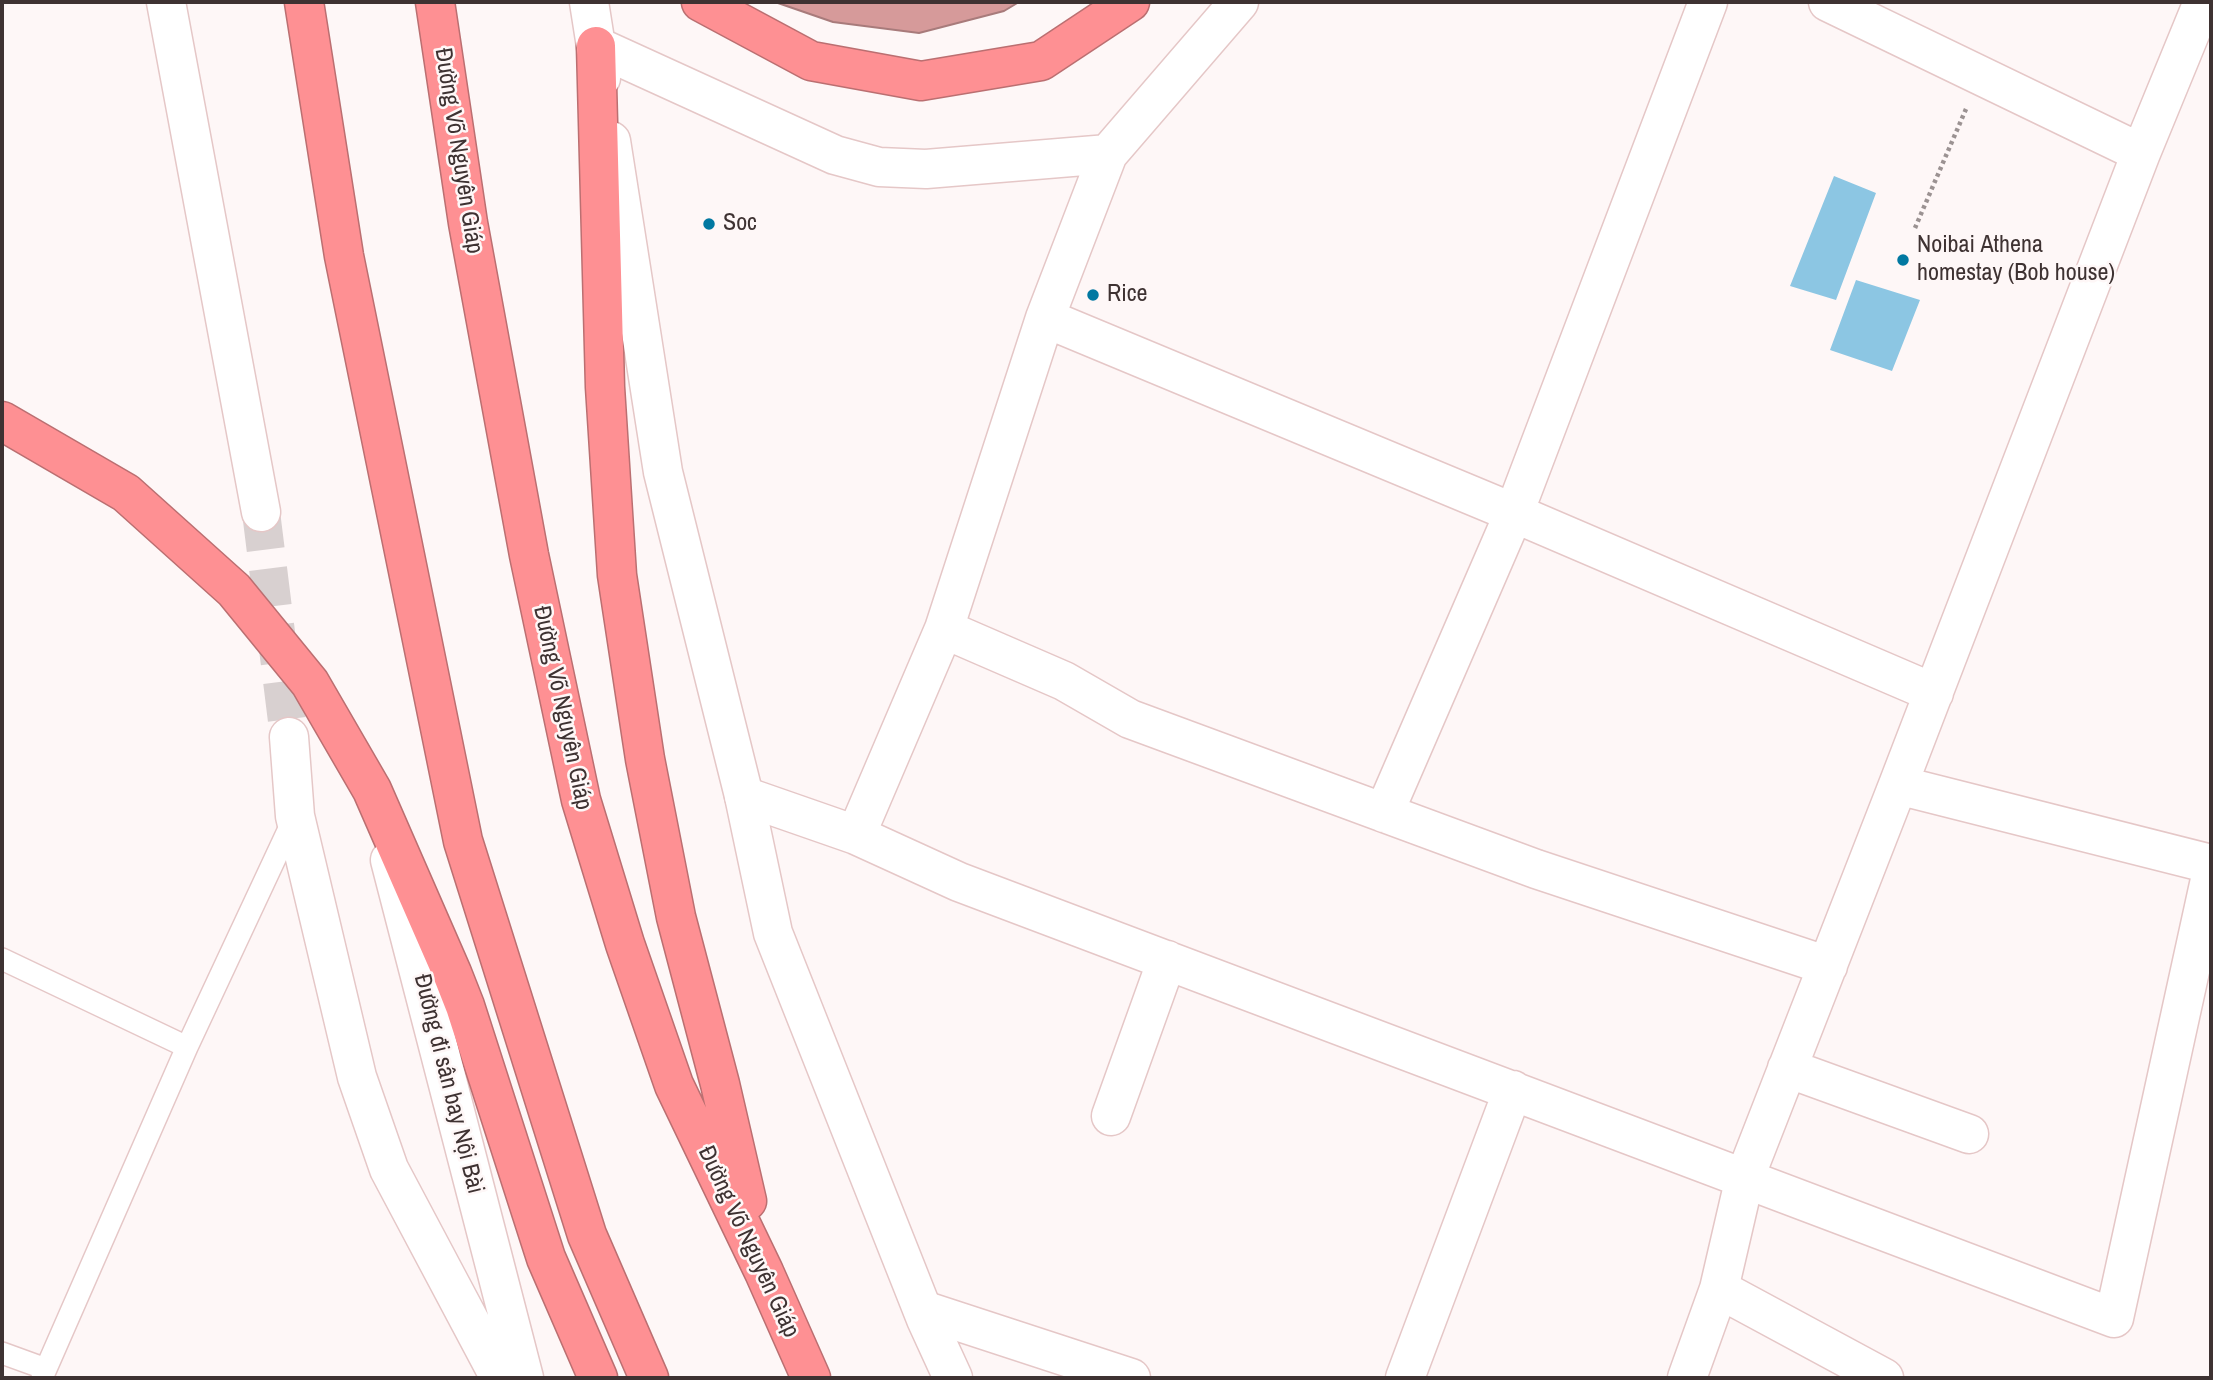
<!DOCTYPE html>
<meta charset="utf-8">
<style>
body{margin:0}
#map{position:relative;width:2213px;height:1380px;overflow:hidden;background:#fef7f7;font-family:"Archivo Narrow",sans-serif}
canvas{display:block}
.frame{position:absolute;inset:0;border:4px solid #3e3232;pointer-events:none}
</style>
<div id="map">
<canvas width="2213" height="1380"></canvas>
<div class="frame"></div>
</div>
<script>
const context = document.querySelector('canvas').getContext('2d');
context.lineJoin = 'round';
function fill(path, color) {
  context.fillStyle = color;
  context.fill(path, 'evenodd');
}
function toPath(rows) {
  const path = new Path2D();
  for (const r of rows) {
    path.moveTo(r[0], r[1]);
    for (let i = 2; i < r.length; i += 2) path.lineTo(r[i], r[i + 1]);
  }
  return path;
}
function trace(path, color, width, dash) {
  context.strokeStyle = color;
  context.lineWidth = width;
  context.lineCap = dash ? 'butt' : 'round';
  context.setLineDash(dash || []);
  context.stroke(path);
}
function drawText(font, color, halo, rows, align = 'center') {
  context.font = font + ' "Archivo Narrow",sans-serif';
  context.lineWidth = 5;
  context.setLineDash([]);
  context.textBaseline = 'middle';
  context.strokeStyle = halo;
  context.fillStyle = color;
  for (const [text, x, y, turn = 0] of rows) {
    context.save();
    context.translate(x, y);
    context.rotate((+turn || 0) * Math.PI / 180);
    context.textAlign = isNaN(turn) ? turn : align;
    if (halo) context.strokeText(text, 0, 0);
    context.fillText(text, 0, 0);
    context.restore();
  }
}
const water = toPath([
 [775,2,1019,2,1004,11,919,33,833,22,775,2]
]);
const building = toPath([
 [1834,176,1876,193,1836,300,1790,286],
 [1856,280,1920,300,1892,371,1830,350]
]);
const secondaryTunnel = toPath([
 [261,512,289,737]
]);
const path = toPath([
 [1915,228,1966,109]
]);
const service = toPath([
 [2,959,187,1047,294,818],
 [2,1353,46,1369],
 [42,1378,187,1047]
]);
const minor = toPath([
 [1828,2,2141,153],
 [596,46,835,155,879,167,926,169,1108,154],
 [1045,318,1514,513,1934,693],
 [944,629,1064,681,1130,719,1536,869,1828,966],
 [1898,785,2211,864],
 [744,796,856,835,959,882,2114,1318,2211,875],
 [1384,813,1514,513,1708,2],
 [856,835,944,629,1045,318,1108,154,1239,2],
 [1787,1068,1969,1134],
 [1111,1116,1167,960],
 [1719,1289,1884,1378],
 [923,1310,1131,1378],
 [1405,1378,1513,1090],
 [1687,1378,1719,1289,1745,1177,1898,785,2141,153,2203,2]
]);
const secondary = toPath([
 [166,2,261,512],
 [589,2,601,78],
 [611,141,663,472,744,796,773,933,926,1319,953,1378],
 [289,737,295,816,357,1077,389,1169,500,1378],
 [390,860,524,1378]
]);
const motorway = toPath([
 [304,2,344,256,463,841,587,1235,649,1378],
 [435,2,468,223,529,555,581,800,625,944,674,1085,764,1272,811,1378],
 [701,2,811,61,921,81,1041,61,1130,2],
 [596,46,605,387,617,575,645,759,676,917,720,1084,747,1201],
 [2,421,126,493,234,590,310,683,372,790,452,973,465,1006,546,1258,598,1378]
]);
const markers = [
 [709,224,7,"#0178a1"],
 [1903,260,7,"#0178a1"],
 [1093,295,7,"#0178a1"]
];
const streetNames = [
 ["Đường Võ Nguyên Giáp",458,151,81],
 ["Đường Võ Nguyên Giáp",562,708,78],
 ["Đường đi sân bay Nội Bài",448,1084,76],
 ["Đường Võ Nguyên Giáp",748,1242,65]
];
const poiNames = [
 ["Soc",723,224],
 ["Noibai Athena",1917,246],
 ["homestay (Bob house)",1917,274],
 ["Rice",1107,295]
];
fill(water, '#d69a9a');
trace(water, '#a87b7b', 2);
fill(building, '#8cc6e3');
trace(secondaryTunnel, '#d8d0d0', 38, [38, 19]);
trace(service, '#e5c7c7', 24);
trace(minor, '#e5c7c7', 41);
trace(secondary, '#e5c7c7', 41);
trace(motorway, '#bb6f71', 41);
trace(path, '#9b9292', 4.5, [3.5, 3.5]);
trace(service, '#fff', 21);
trace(minor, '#fff', 38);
trace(secondary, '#fff', 38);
trace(motorway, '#fe9093', 38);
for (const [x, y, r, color] of markers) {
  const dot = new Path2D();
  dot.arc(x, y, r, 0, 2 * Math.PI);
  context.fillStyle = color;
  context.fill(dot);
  trace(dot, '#fef7f7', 2.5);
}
drawText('24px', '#3e3232', '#fef7f7', streetNames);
drawText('24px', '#3e3232', '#fef7f7', poiNames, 'left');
</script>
